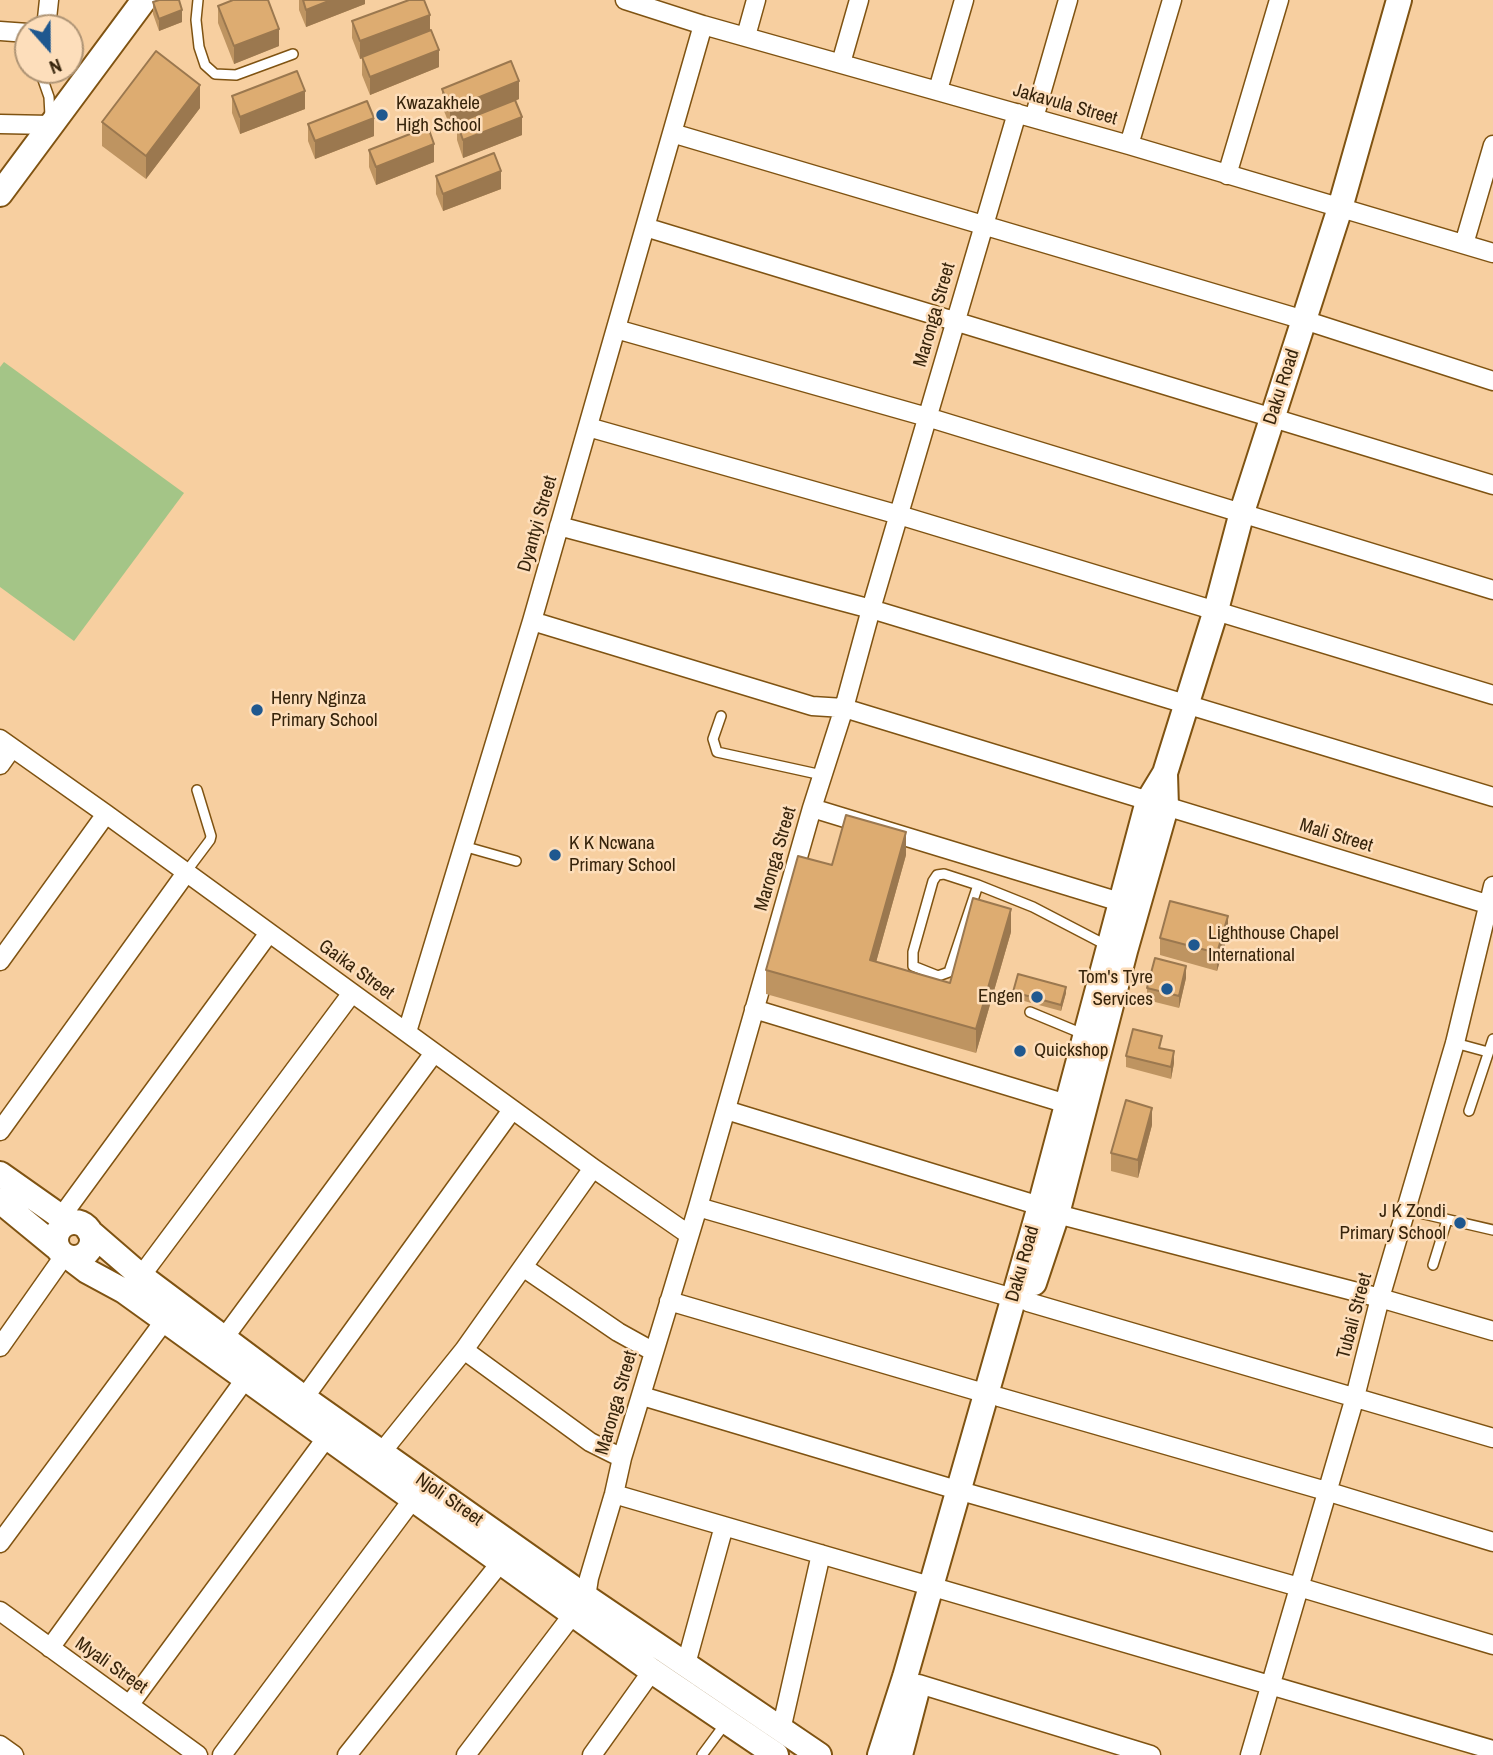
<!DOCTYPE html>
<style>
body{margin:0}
#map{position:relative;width:1493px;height:1755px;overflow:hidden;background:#f7cfa0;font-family:"Archivo Narrow",sans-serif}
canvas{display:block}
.north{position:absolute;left:14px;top:14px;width:70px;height:70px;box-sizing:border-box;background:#fddebb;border:2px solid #ae9475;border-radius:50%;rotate:159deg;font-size:19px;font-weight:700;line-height:28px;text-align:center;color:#37240b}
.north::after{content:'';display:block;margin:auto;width:24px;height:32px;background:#1f588f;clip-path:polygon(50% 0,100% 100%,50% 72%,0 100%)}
</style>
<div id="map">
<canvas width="1493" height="1755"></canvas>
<div class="north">N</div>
</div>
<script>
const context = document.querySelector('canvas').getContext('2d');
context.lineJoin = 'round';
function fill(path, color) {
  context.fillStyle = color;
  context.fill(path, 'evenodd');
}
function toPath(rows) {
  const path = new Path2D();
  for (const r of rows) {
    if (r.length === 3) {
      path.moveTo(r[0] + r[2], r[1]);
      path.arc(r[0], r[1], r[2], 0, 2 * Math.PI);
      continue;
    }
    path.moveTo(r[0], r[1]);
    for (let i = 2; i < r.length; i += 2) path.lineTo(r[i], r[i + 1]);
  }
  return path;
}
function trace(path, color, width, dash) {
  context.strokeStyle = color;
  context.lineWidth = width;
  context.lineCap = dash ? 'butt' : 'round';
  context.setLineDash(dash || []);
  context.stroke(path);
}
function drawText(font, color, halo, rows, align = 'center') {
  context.font = font + ' "Archivo Narrow",sans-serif';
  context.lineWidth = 5;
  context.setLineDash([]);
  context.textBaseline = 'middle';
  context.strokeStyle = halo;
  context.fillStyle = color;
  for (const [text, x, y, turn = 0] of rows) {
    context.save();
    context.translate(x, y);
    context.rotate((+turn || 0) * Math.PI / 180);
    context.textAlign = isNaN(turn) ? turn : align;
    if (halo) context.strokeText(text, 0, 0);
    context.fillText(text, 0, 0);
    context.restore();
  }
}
const green = toPath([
 [4,362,184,493,74,641,0,587,0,367]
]);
const lane = toPath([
 [198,0,196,20,199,47,205,65,215,74,236,75,293,54],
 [42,70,42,77,49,97,50,116],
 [721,716,713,739,717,752,822,775],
 [463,846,516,861],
 [186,872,210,840,211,836,197,790],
 [978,885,949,972,938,976,913,966,913,952,933,881,937,875,944,874,978,885,1033,907,1106,945],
 [1030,1012,1083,1034],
 [1455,1043,1488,1052],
 [1469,1111,1493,1039],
 [1407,1208,1424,1214,1493,1230],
 [1433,1265,1447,1220],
 [702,1755,725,1724]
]);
const street = toPath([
 [625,0,703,25,1129,145,1493,253],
 [46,28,49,0],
 [0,31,28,33],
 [746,36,756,0],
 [841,63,859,0],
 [938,90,964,0],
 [1034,118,1068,0],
 [0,124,50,125],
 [672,133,1304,320,1493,381],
 [1129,145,1172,0],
 [1227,175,1279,0],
 [645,227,1493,485],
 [1464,244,1493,145],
 [616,329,927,417,1493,590],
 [588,427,899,515,1493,695],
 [559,526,871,609,1493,797],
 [532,621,812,706,844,708,1493,906],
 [0,739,106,814,593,1168,688,1234],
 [0,765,12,748],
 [812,808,1120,902],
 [0,961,106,814],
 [754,1009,1067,1104],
 [407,1032,532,621,703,25],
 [726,1110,1040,1206],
 [0,1131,186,873],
 [698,1207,1013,1298],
 [1057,1214,1380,1298,1493,1331],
 [61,1217,269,933],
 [523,1267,618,1332,654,1352],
 [141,1276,352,993],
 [669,1301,984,1393],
 [1028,1302,1493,1438],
 [224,1338,434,1053],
 [0,1347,64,1256],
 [464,1350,590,1442,622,1458],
 [642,1396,957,1490,1299,1587,1493,1645],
 [999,1397,1326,1491,1493,1542],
 [304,1398,512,1110],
 [381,1453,464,1350,593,1168],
 [614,1494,1493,1750],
 [0,1543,165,1320],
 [0,1611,198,1755],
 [50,1648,246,1378],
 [686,1664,724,1526],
 [919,1684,1151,1755],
 [130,1704,327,1437],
 [781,1730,821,1554],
 [0,1745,14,1755],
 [222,1755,413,1499],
 [347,1755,501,1562],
 [466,1755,586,1597,589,1578,614,1494,622,1458,698,1207,812,808,844,708,871,609,1017,113],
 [592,1755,652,1671],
 [1250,1755,1355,1397,1380,1298,1455,1043,1493,886]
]);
const secondary = toPath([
 [0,194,144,0],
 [0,1174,61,1217,74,1222],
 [0,1201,56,1247],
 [74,1240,18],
 [89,1231,141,1276,304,1398,586,1597,819,1755],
 [70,1258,87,1271,124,1291,652,1671,776,1755],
 [1034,1283,1057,1214,1125,951,1166,807,1165,774],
 [880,1755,905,1677,1040,1206,1148,801,1165,773,1216,610,1242,512,1340,208,1399,0],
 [900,1755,916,1694]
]);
const wall = toPath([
 [299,0,365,0,365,4,306,27,299,10],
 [153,2,182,22,159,31,153,14],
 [218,6,279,46,234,64,218,23],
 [352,21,430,30,439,67,370,95,362,75,362,58,360,59,352,38],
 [442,89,519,99,515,101,522,135,463,158,457,140,457,124,450,126,442,106],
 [232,96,305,109,240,134,232,113],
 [200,108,146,179,102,146,102,122],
 [308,124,374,136,315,159,308,141],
 [369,150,434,162,376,185,369,167],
 [436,176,501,189,443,211,436,194],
 [906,855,876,962,950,983,1011,932,976,1053,766,994,766,970,832,865],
 [1228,934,1217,971,1160,955,1160,938],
 [1186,978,1179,1008,1147,1000,1147,988],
 [1013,992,1066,993,1061,1011,1013,998],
 [1162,1048,1174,1063,1171,1079,1126,1067,1126,1056],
 [1152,1125,1138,1178,1111,1171,1111,1153]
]);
const shadedWall = toPath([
 [331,0,365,0,365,4,306,27,306,10],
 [182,10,182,22,159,31,159,19],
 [430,15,430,33,360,59,360,41],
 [279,29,279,46,234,64,234,46],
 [439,50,439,67,370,95,370,77],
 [519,81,519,99,450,126,450,109],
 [200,85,200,108,146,179,146,156],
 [305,91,305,109,240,134,240,117],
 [522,117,522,135,463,158,463,140],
 [374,118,374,136,315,159,315,141],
 [434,144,434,162,376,185,376,167],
 [501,171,501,189,443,211,443,194],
 [906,832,906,855,870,984,870,960],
 [1011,909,1011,932,976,1053,976,1029],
 [1228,916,1228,934,1217,971,1217,953],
 [1186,966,1186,978,1179,1008,1179,996],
 [1066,987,1066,993,1061,1011,1061,1005],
 [1174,1051,1174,1063,1171,1079,1171,1067],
 [1152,1108,1152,1125,1138,1178,1138,1160]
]);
const building = toPath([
 [159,0,179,0,182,10,159,19,153,2,159,0],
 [233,0,268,0,279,29,234,46,218,6,233,0],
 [303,0,331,0,306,10,303,0],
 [409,0,424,0,430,15,360,41,352,21,409,0],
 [431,30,439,50,370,77,362,57,431,30],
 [156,51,200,85,146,156,102,122,156,51],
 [511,61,519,81,450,109,442,89,511,61],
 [297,71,305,91,240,117,232,96,297,71],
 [515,100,522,117,463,140,457,123,515,100],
 [367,101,374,118,315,141,308,124,367,101],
 [428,127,434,144,376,167,369,150,428,127],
 [494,153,501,171,443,194,436,176,494,153],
 [846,815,906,832,870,960,950,983,973,898,1011,909,976,1029,766,970,798,856,832,865,846,815],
 [1170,901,1228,916,1217,953,1160,938,1170,901],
 [1155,958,1186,966,1179,996,1147,988,1155,958],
 [1018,974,1066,987,1061,1005,1013,992,1018,974],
 [1133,1029,1162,1036,1159,1048,1174,1051,1171,1067,1126,1056,1133,1029],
 [1126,1100,1152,1108,1138,1160,1111,1153,1126,1100]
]);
const markers = [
 [382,115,7,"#1f588f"],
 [257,710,7,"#1f588f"],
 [555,855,7,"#1f588f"],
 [1194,945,7,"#1f588f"],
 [1167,989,7,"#1f588f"],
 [1037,997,7,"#1f588f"],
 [1020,1051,7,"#1f588f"],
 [1460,1223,7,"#1f588f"]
];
const poiNames = [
 ["Kwazakhele",396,104],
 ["High School",396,126],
 ["Henry Nginza",271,699],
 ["Primary School",271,721],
 ["K K Ncwana",569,844],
 ["Primary School",569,866],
 ["Lighthouse Chapel",1208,934],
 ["International",1208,956],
 ["Tom's Tyre",1153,978,"right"],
 ["Services",1153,1000,"right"],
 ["Engen",1023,997,"right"],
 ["Quickshop",1034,1051],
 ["J K Zondi",1446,1212,"right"],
 ["Primary School",1446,1234,"right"]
];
const streetNames = [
 ["Jakavula Street",1065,105,16],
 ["Maronga Street",935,315,-74],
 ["Daku Road",1282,387,-72],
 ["Dyantyi Street",538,524,-74],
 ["Mali Street",1336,836,17],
 ["Maronga Street",776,859,-74],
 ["Gaika Street",356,970,36],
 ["Daku Road",1023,1264,-74],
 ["Tubali Street",1355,1316,-75],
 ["Maronga Street",617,1403,-74],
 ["Njoli Street",449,1500,35],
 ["Myali Street",111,1666,35]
];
fill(green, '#a4c587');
trace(lane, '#7f5312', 12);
trace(street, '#7f5312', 21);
trace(secondary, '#7f5312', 28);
trace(lane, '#fff', 9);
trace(street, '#fff', 18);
trace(secondary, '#fff', 24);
fill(wall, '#be9461');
fill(shadedWall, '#9b784f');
fill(building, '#ddac71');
trace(building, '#9b784f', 2);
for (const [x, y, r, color] of markers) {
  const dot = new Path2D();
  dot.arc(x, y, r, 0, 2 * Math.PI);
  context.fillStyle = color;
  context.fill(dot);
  trace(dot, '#fddebb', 2.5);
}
drawText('19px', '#37240b', '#fddebb', poiNames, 'left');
drawText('19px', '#37240b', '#fddebb', streetNames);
</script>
